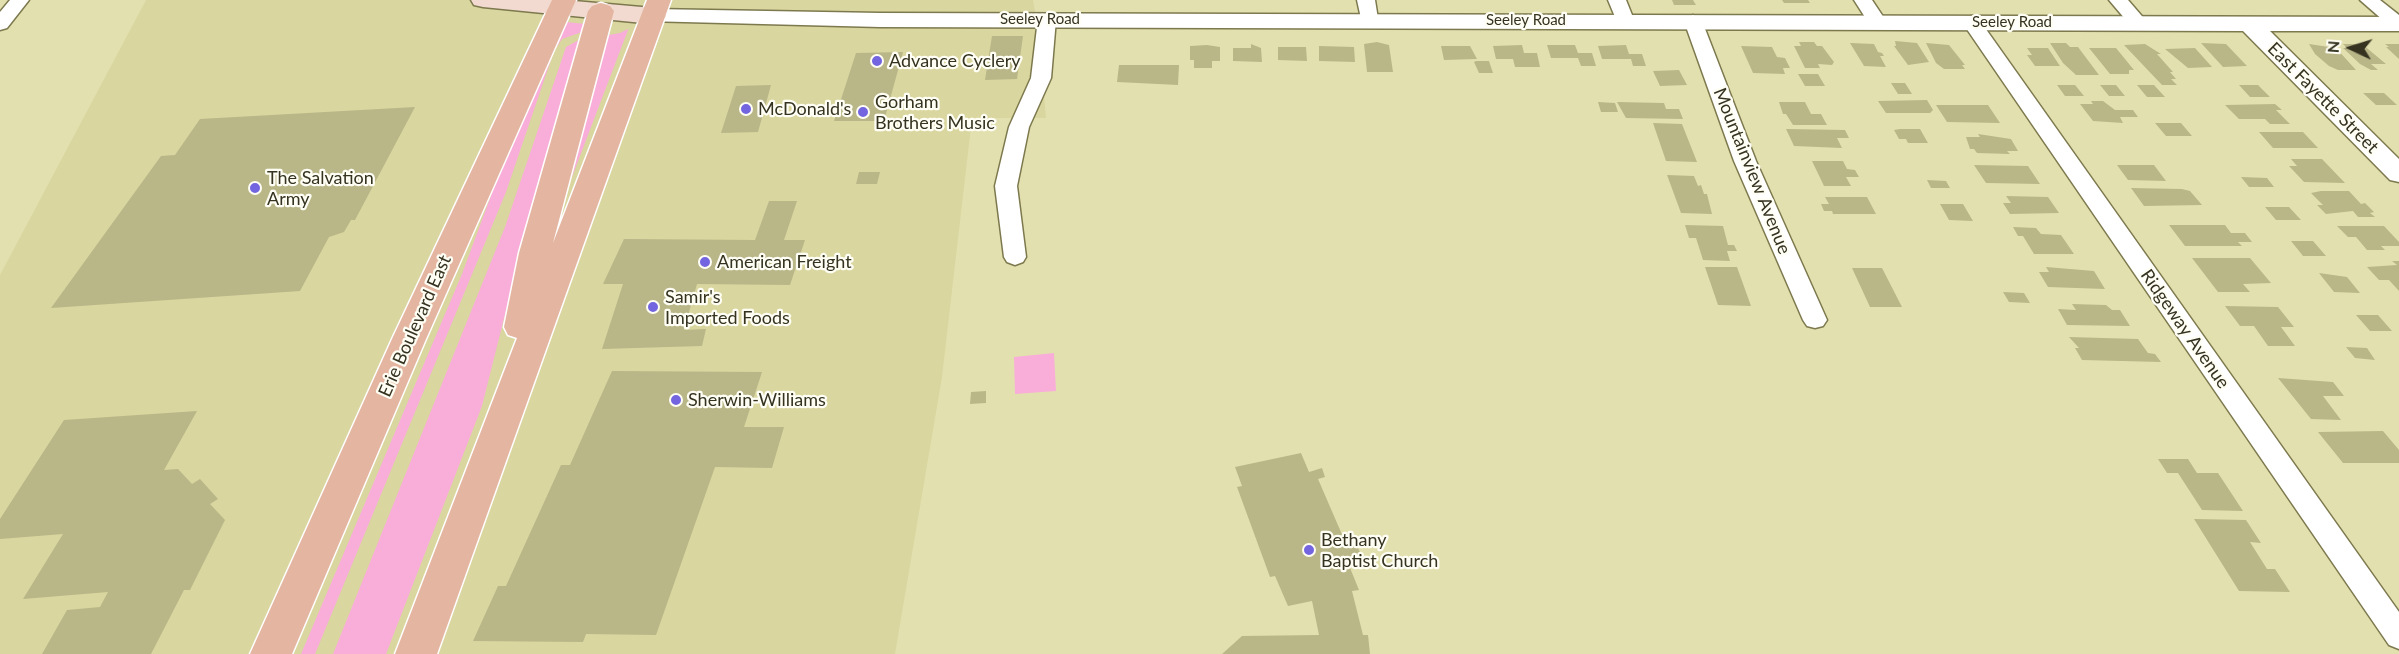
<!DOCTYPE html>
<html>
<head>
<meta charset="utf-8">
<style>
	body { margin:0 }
	#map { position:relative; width:2399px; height:654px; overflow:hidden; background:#e3e0b0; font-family:Lato,sans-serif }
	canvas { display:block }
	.north { position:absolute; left:2321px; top:18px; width:60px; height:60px; -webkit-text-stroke:4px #fffef5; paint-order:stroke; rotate:274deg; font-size:16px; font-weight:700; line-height:24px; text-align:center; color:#353320 }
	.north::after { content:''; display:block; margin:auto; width:21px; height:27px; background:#353320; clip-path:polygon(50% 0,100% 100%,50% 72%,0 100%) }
</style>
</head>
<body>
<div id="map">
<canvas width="2399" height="654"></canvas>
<div class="north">N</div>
</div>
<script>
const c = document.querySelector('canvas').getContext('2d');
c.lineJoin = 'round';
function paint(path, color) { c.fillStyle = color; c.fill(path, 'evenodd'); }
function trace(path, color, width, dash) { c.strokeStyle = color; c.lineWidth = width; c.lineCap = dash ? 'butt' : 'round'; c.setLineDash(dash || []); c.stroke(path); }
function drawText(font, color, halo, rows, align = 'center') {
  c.font = font + ' Lato,sans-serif'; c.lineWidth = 4.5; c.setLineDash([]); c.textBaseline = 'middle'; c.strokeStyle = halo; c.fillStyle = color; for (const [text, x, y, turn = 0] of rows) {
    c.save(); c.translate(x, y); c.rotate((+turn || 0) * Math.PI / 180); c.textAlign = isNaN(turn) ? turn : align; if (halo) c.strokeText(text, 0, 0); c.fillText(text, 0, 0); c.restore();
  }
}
paint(new Path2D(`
	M146 0H1033L1039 34 1046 118H972L942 377 895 654H0V275Z`), '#dad69f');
paint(new Path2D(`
	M566 22 586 24 588 30 562 39 554 51 506 192 315 654H301L462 274 499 174Z
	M628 29V30L559 211 603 36 620 33Z
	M584 37 525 235 482 406 386 654H333L505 227 566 47Z
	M1054 353 1056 391 1015 394 1014 357Z`), '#f9aed9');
paint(new Path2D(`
	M1672 0H1693L1696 5H1674Z
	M1782 0H1808L1810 3H1784Z
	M992 36H1023L1017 79 985 80Z
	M1895 41 1917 43 1929 62 1908 65 1894 46H1896Z
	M1377 42 1389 45 1393 72H1367L1364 44Z
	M1799 42H1814L1817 46H1822L1834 62 1832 65 1818 64 1820 68H1805L1794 46H1801Z
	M1850 43 1874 44 1878 52 1882 53 1884 56H1880L1886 67 1864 66Z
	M1926 43 1949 45 1965 65H1962L1965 69H1944L1936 63Z
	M2050 43H2066L2070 47H2078L2099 75H2076L2063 63Z
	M2201 43 2226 44 2247 66 2223 67Z
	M1251 44 1261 48 1262 62 1233 61V48H1251Z
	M2145 44 2161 54H2157L2173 72H2170L2176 79H2171L2177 85H2162L2124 45Z
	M2309 44 2336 48 2356 70H2338L2329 66 2315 54Z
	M2343 44H2362L2386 64H2371L2378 70H2371L2360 64 2343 48H2347Z
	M2385 44H2399V59L2386 47H2389Z
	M1207 45 1220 47V61H1212V68H1194V60H1190V46Z
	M1522 45 1524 53H1537L1540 67H1515L1513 59H1496L1493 46Z
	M1547 45H1575L1578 53H1592L1596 66H1581L1578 58H1551Z
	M1626 45 1629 54H1642L1646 66H1633L1631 59H1602L1598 46Z
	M1319 46 1354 47 1355 62 1319 61Z
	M1441 46H1470L1477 59 1444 60Z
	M1741 46 1772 47 1777 57 1785 58 1790 68H1783L1785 74 1753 73Z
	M1278 47H1306L1307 61 1278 60Z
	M2027 48H2048L2060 66H2035L2027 55H2032Z
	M2089 48H2116L2134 70H2129V74H2110Z
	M2195 48 2212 67 2188 68 2165 49Z
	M903 52 884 121H834L856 53Z
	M1476 61H1489L1493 73H1479L1474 62Z
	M1119 65H1179L1178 85 1117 82Z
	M1679 70 1687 85 1660 86 1653 71Z
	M1798 74H1818L1825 86H1805Z
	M1891 83H1905L1912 94H1898Z
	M771 85 758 132 721 133 736 86Z
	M2057 85H2075L2084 96H2065Z
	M2100 85H2116L2125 96H2109Z
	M2137 85H2154L2165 97H2147Z
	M2239 85H2258L2270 97H2250Z
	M2363 93H2384L2397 105H2376Z
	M1927 100 1933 110 1930 113H1886L1878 101Z
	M2091 101H2103L2115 110H2133L2138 117H2120L2123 123 2093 121 2080 104H2093Z
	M1598 102 1615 103 1618 112H1601Z
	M1617 102 1664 103 1666 109H1679L1683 119 1626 118Z
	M1779 102H1805L1811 114H1821L1827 125H1793L1786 114H1783Z
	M2275 104 2282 110H2276L2290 124H2270L2265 119H2239L2225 105Z
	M1936 105H1988L2000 123 1947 122Z
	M415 107 355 220H351L344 232 329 237 300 291 51 308 161 156 175 155 200 119Z
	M1653 123 1682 124 1697 162 1666 161Z
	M2155 123H2181L2192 136H2166Z
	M1786 129 1845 130 1849 138H1837L1842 148 1794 146Z
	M1900 129H1920L1928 143H1908L1906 139H1899L1894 130Z
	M2259 132H2303L2318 148H2273Z
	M1978 134 2011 139 2018 151H2007L2010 154 1977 153 1974 149H1970L1966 137H1980Z
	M2291 159H2322L2345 183 2304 182 2289 166H2297Z
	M1812 161H1843L1847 169 1855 170 1859 177H1846L1851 186H1824Z
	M1974 165 2028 166 2040 184 1986 183Z
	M2117 165H2154L2166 181 2128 180Z
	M859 172H880L877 184H856Z
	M1667 175 1694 176 1698 186 1701 185 1704 194H1707L1712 214 1681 213Z
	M2241 177 2267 178 2274 187H2249Z
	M1927 180 1946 181 1950 188H1931Z
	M2131 188 2182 189 2190 191 2202 205 2144 206Z
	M2321 191H2349L2361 204 2365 203 2374 212 2370 213 2375 217H2358L2353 211 2326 214 2317 205H2323L2311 193Z
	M2006 196 2048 197 2059 213 2010 214 2003 203H2011Z
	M1825 197H1867L1876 214H1833L1832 211H1824L1821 204H1829Z
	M769 201H797L784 240H805L790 285 697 284 684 330 706 329 702 346 602 349 623 284H603L624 239 755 240Z
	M1940 204H1963L1973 221 1949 220Z
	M2265 207H2289L2301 220H2276Z
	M1685 225 1723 226 1728 245H1734L1737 251H1727L1730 261 1703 260 1696 238H1689Z
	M2169 225H2225L2231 233H2245L2252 242H2238L2242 246H2185Z
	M2337 226H2384L2399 242V246H2381L2385 250H2367L2356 237H2348Z
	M2013 227 2036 228 2041 234 2061 235 2074 254H2034L2023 236H2018Z
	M2291 241H2313L2326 256H2303Z
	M2192 258H2250L2271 283 2243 284 2250 292H2218Z
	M2392 261H2399V291L2389 280H2379L2367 267 2397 265Z
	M1705 267H1737L1751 306 1718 305Z
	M2046 267 2094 271 2105 289 2048 287 2039 272H2049Z
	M1852 268H1882L1902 307H1870Z
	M2319 273 2347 277 2360 293 2334 292Z
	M2003 292 2024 293 2030 303 2009 302Z
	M2072 304 2106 305 2112 310H2120L2130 326 2067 325 2058 309 2076 310Z
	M2225 306 2278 307 2294 327H2281L2295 346H2268L2254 326H2240Z
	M2356 315H2378L2392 331H2370Z
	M2069 337 2138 339 2148 353 2155 354 2161 362 2082 360 2075 348H2079Z
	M2346 347 2367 348 2375 360 2355 358Z
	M612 371 762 372 744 427H784L772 468 715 467 656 635 586 634 583 642 473 641 498 586H506L561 465H570Z
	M2278 378 2333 382 2344 396H2323L2341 420 2311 419Z
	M986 391V403L970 404 971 392Z
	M197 411 164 470 178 469 192 484 200 479 218 499 210 504 225 520 190 590H184L151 654H42L67 610 100 607 108 592 23 599 63 534 0 539V519L64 420Z
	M2383 431 2399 450V463H2343L2318 432Z
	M1301 453 1309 472 1322 468 1325 477 1318 479 1347 546 1356 544 1361 554 1346 558 1359 590 1352 591 1363 635H1368L1370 654H1222L1242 636 1319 635 1312 601 1288 606 1275 576 1270 577 1237 487 1242 486 1235 467Z
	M2158 459H2188L2197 473H2218L2243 511 2202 510 2178 473H2167Z
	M2194 519 2246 520 2261 543 2250 542 2267 569H2275L2290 592 2239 591Z`), '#b9b688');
const minor = new Path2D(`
	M10 0H29L7 28 0 30V12Z
	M1357 0H1375L1378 19 1376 23H1362Z
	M1608 0H1626L1634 20 1632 24H1618Z
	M1854 0H1872L1886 21 1884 25H1870Z
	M2109 0H2128L2147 22 2145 26H2131Z
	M2360 0H2380L2399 15V30L2392 28Z
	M1047 13 1056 19 1051 78 1029 127 1017 186 1026 257 1023 262 1015 265 1007 262 1004 257 995 186 1009 127 1031 78 1038 19Z
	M1693 15 1702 21 1756 161 1827 320 1823 326 1815 328 1807 326 1803 320 1734 161 1684 21Z
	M1971 16 1978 18 2399 612V649L2389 645 1962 22Z`);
const tertiary = new Path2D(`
	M653 9 880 13 2399 17V31H2270L2399 159V182L2390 180 2243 31 880 27 645 21 641 16 645 11Z`);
const secondary = new Path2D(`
	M471 0H563L653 8 662 11 666 16 662 21 653 24 483 7 474 5Z`);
const primary = new Path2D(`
	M552 0H576L426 339 292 654H250L392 339Z
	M647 0H671L437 654H395L517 338 508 335 504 327 519 253 588 11 592 6 601 3 610 6 614 11 553 243Z`);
trace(minor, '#7d794e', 3);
trace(tertiary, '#7d794e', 3);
trace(secondary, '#7d794e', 3);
trace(primary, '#fff', 3);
paint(minor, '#fff');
paint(tertiary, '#fff');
paint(secondary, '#f2dad0');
paint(primary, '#e4b6a1');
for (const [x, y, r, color] of [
	[877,61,6,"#7265df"],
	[746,109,6,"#7265df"],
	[863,112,6,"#7265df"],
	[255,188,6,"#7265df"],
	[705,262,6,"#7265df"],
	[653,307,6,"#7265df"],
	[676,400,6,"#7265df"],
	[1309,550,6,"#7265df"]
]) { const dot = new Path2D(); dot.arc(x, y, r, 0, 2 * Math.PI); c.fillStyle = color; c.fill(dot); trace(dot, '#fffef5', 2); }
drawText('15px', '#353320', '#fffef5', [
	["Seeley Road",1040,19],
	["Seeley Road",1526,20],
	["Seeley Road",2012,22]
]);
drawText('18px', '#353320', '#fffef5', [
	["Advance Cyclery",889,61],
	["Gorham",875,102],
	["Brothers Music",875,123],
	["McDonald's",758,109],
	["The Salvation",267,178],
	["Army",267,199],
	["American Freight",717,262],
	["Samir's",665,297],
	["Imported Foods",665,318],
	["Sherwin-Williams",688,400],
	["Bethany",1321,540],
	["Baptist Church",1321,561]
], 'left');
drawText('18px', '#353320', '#fffef5', [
	["East Fayette Street",2323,98,45],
	["Mountainview Avenue",1752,171,68],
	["Erie Boulevard East",415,326,-66],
	["Ridgeway Avenue",2185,329,55]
]);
</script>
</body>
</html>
